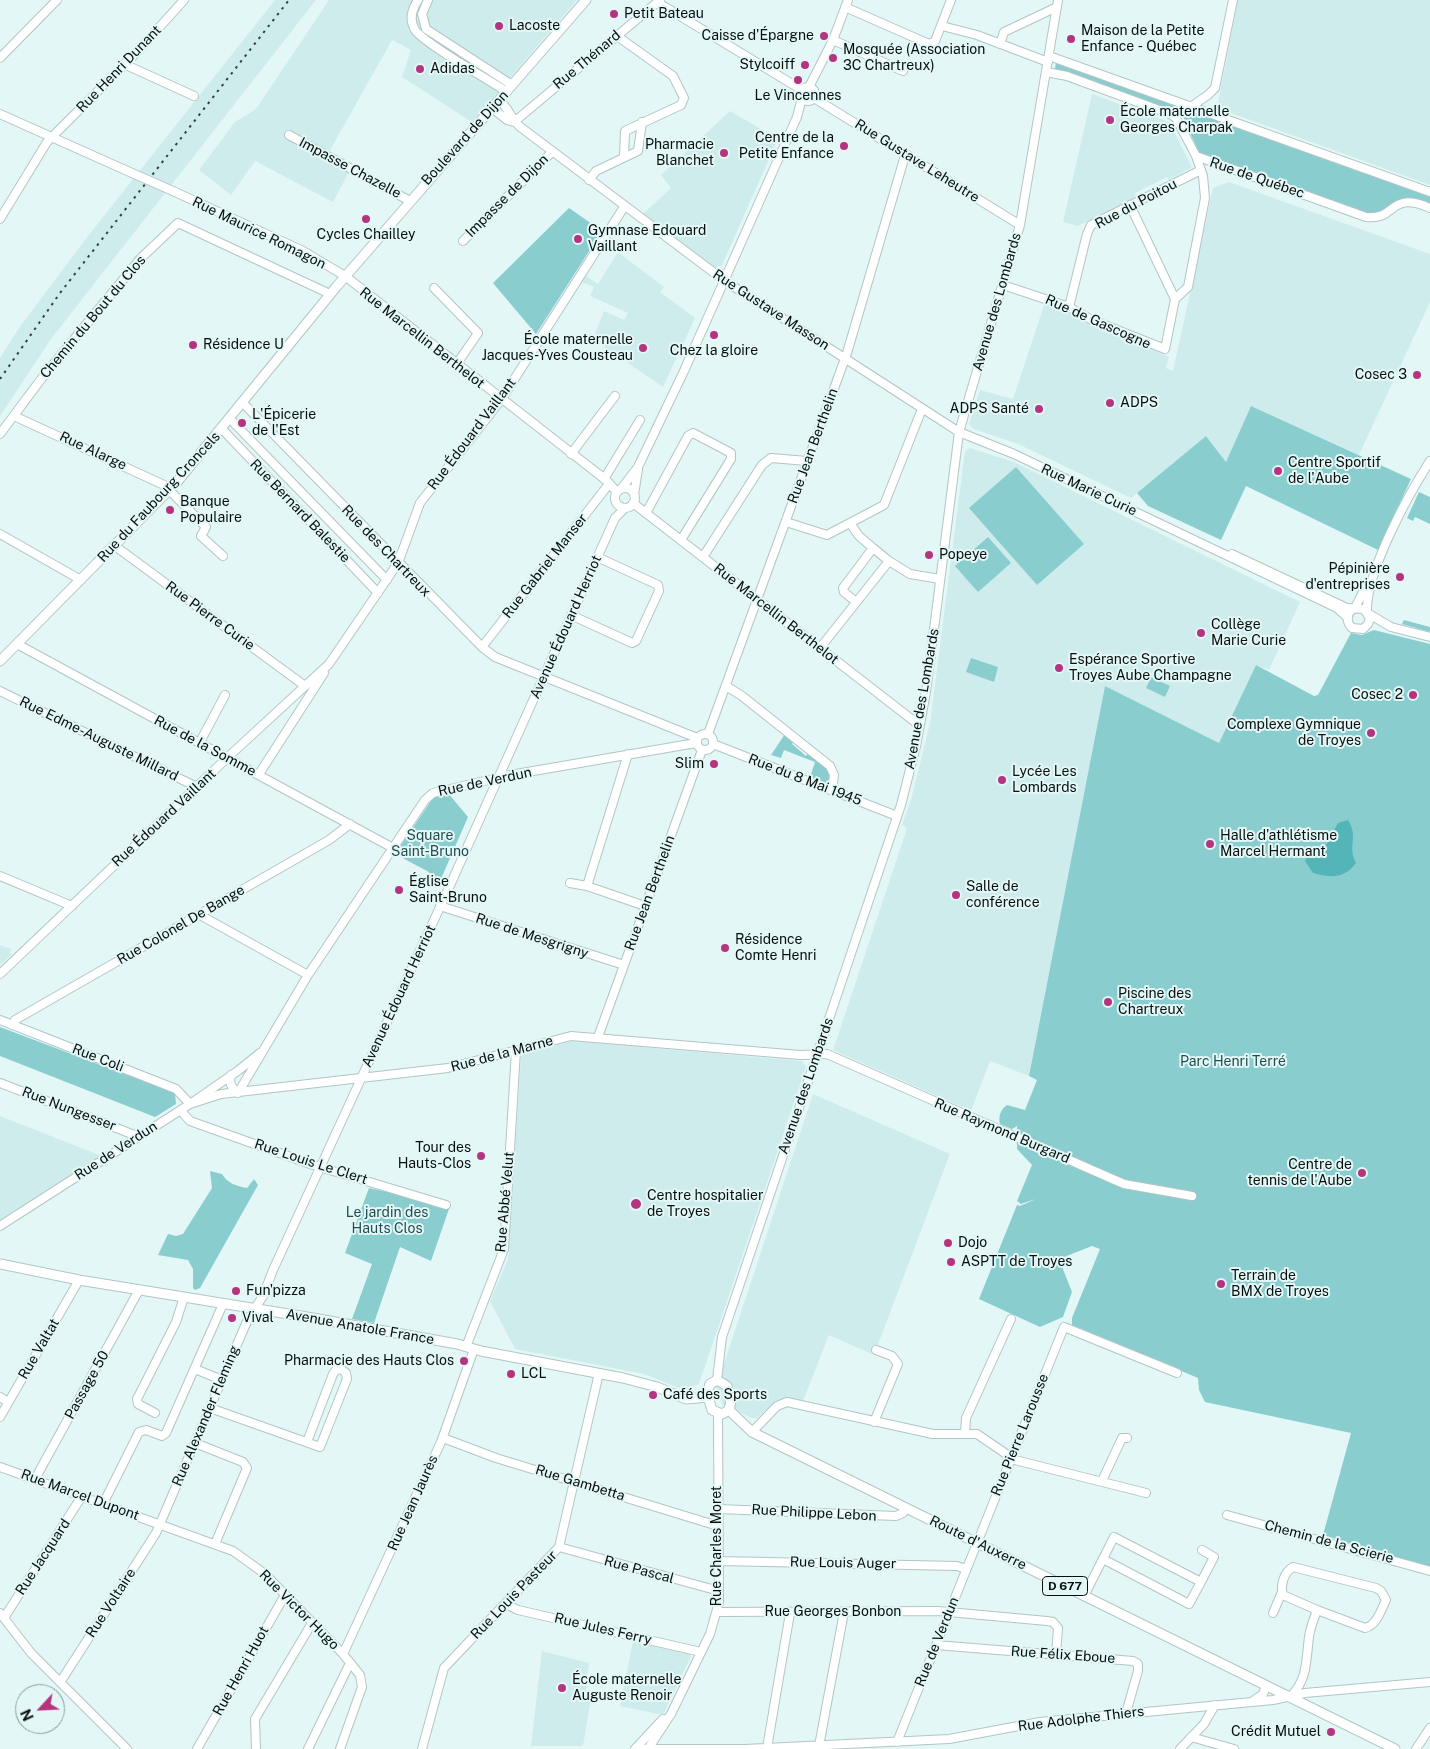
<!DOCTYPE html>
<html>
<head>
<meta charset="utf-8">
<style>
	body { margin:0 }
	#map { position:relative; width:1430px; height:1749px; overflow:hidden; background:#e3f7f7; font-family:"Public Sans",sans-serif }
	canvas { display:block }
	.north { position:absolute; left:15px; top:1684px; width:50px; height:50px; box-sizing:border-box; background:#e3f7f7; border:1px solid #8b9a9a; border-radius:50%; rotate:245deg; font-size:14px; font-weight:700; line-height:20px; text-align:center; color:#070e0e }
	.north::after { content:''; display:block; margin:auto; width:18px; height:22px; background:#b43480; clip-path:polygon(50% 0,100% 100%,50% 72%,0 100%) }
</style>
</head>
<body>
<div id="map">
<canvas width="1430" height="1749"></canvas>
<div class="north">N</div>
</div>
<script>
const c = document.querySelector('canvas').getContext('2d');
c.lineJoin = 'round';
function paint(path, color) { c.fillStyle = color; c.fill(path, 'evenodd'); }
function trace(path, color, width, dash) { c.strokeStyle = color; c.lineWidth = width; c.lineCap = dash ? 'butt' : 'round'; c.setLineDash(dash || []); c.stroke(path); }
function drawText(font, color, halo, rows, align = 'center') {
  c.font = font + ' "Public Sans",sans-serif'; c.lineWidth = 4; c.setLineDash([]); c.textBaseline = 'middle'; c.strokeStyle = halo; c.fillStyle = color; for (const [text, x, y, turn = 0] of rows) {
    c.save(); c.translate(x, y); c.rotate((+turn || 0) * Math.PI / 180); c.textAlign = isNaN(turn) ? turn : align; if (halo) c.strokeText(text, 0, 0); c.fillText(text, 0, 0); c.restore();
  }
}
paint(new Path2D(`
	M275 0H316L51 339 0 416V358L19 328 88 236Z
	M329 0H577L472 122 402 77 411 50 392 40 329 152 352 166 333 202 255 161 231 195 199 170 235 122 256 109Z
	M1238 0H1430V185L1217 108Z
	M1092 94 1169 122 1192 167 1169 180 1167 177 1135 193 1136 197 1078 226 1063 222Z
	M730 111 778 139 722 265 715 268 643 214 671 188 661 175Z
	M1229 182 1430 254V302L1359 455 1251 406 1226 462 1206 436 1131 498 1018 444 974 429 969 424 980 390 1013 399 1045 302 1169 357 1166 368 1173 371 1213 188Z
	M618 252 664 287 660 292 695 318 663 387 593 339 604 311 624 320 628 313 590 296 594 287 582 282 586 276 598 284Z
	M970 448 1014 462 1300 602 1269 670 1256 665 1219 743 1105 686 1029 1076 990 1061 971 1111 833 1050 907 828 902 825 911 800 930 723 965 451Z
	M0 945 11 949 10 953 12 954 0 965Z
	M572 1041 802 1061 806 1067 699 1384 684 1390 644 1374 515 1349 490 1301 508 1259 521 1057 524 1054Z
	M813 1094 950 1154 874 1355 829 1335 803 1401 783 1399 776 1401 757 1418H752L723 1405 716 1388Z
	M0 1116 104 1157 0 1228Z
	M633 1641 690 1653 691 1656 663 1715 620 1706Z
	M542 1651 589 1663 585 1700H590V1704L583 1746H531Z`), '#cfecec');
paint(new Path2D(`
	M1056 62 1176 104 1179 108 1174 113 1064 73 1055 69Z
	M1189 110 1430 194V205C1394 191 1401 208 1372 216L1200 154 1184 120V115Z
	M569 208 602 231 536 334 493 283Z
	M1251 406 1411 479 1378 550 1246 486 1221 540 1148 506 1137 493 1206 436 1226 462Z
	M1016 467 1084 544 1037 585 969 508Z
	M1419 492 1430 497V524L1415 517 1413 521 1407 518Z
	M988 537 1011 563 978 592 955 566Z
	M1404 620 1430 627V632L1402 624Z
	M1374 630 1430 644V1568L1323 1535 1351 1433 1205 1402 1199 1390 1198 1378 1072 1325V1318L1100 1249 1092 1246 1059 1259 1072 1292 1063 1317 1040 1327 979 1299 1017 1205 1020 1206 1036 1199 1021 1204 1017 1201 1032 1165 1017 1149V1126L1012 1129 1000 1124C998 1116 1001 1109 1007 1105L1025 1110 1037 1080 1029 1076 1105 686 1219 743 1256 665 1314 696 1318 695 1351 633 1362 635Z
	M971 658 998 667 994 682 966 672Z
	M1151 677 1170 686 1165 697 1146 688Z
	M785 734 794 740 792 744 806 756 809 752 821 762 832 775 829 784 810 777 815 762 784 750 781 758 771 755Z
	M448 793 468 817 440 881 427 871 395 854 433 798Z
	M0 1027 175 1093 176 1104 155 1117 0 1056Z
	M210 1171 222 1174C227 1183 236 1186 247 1188L254 1179 258 1185 200 1288 195 1290 193 1288V1269L188 1260 158 1255 168 1234 176 1236 183 1234 212 1188Z
	M369 1188 450 1206 431 1261 400 1247 374 1323 352 1319 372 1264 345 1253Z`), '#8acdcf');
paint(new Path2D(`
	M1348 820C1359 837 1347 846 1356 863 1344 879 1331 878 1313 873L1305 861 1311 851 1324 849 1338 823Z`), '#53b5b8');
const minor = new Path2D(`
	M418 0C412 9 409 20 415 30 425 44 488 79 507 92
	M428 0 422 14 426 29 512 85
	M657 2 802 90
	M845 7 929 44 935 41 951 0
	M942 26 977 35 1048 62
	M617 36 673 76 684 98 681 105 625 131 624 157
	M833 40 903 71
	M1000 44 1004 32 1057 7
	M1049 56 1430 192
	M0 58 57 0
	M124 64 194 96
	M1046 72 1067 76 1170 114 1176 118 1196 156 1366 217C1397 221 1388 190 1430 208
	M801 94a7 7 0 1 1 14 0a7 7 0 1 1-14 0Z
	M809 87 833 40 848 0
	M814 98 1020 225
	M499 100C509 109 511 118 519 126L725 281 959 432 1014 454 1337 608 1348 618
	M1192 106 1208 95 1215 88 1233 0
	M492 108 507 120 514 122
	M0 114 132 173
	M514 122 660 0
	M289 135 410 201
	M589 180 596 171 638 151 642 122
	M173 191 303 251 345 276 606 480 617 492
	M1130 205 1175 299
	M0 219 47 142 138 51 184 0
	M463 241 552 152
	M1003 285 1069 307 1092 320 1165 349 1175 299 1188 287 1205 198 1203 176 1196 156
	M434 288 478 333 456 365
	M1069 307 1087 234 1091 225 1201 170
	M243 403 482 647 495 657 697 738
	M14 416 164 485 206 527 201 536 223 556
	M230 419 387 580
	M222 429 378 593
	M0 434 42 378 140 259 178 223 330 294
	M571 454 615 396
	M604 479 640 420
	M615 498a10 10 0 1 1 20 0a10 10 0 1 1-20 0Z
	M621 489 638 467 684 371 797 117 802 98
	M634 495 638 469
	M633 503 919 725
	M646 513 688 436 693 433 731 453V459L681 540
	M786 522 827 535 884 505 922 409
	M850 523 859 536 873 548
	M0 534 81 580
	M115 546 305 686
	M1232 554 1347 608 1364 609 1370 618 1368 624 1363 629 1352 628C1346 622 1346 614 1353 609
	M703 557 762 465 771 458 807 461
	M889 561 910 574 940 579
	M1355 608 1365 588
	M1367 611C1366 572 1408 495 1430 461
	M1369 614 1391 627 1430 637
	M571 615 632 643 636 641 659 591 658 585 597 557
	M17 644 393 848
	M482 647 609 484
	M820 648 889 561 873 548 843 588 844 592 856 602
	M726 686 742 696 830 766 834 775 832 791
	M0 691 197 787
	M697 742a8 8 0 1 1 16 0a8 8 0 1 1-16 0Z
	M708 734 847 353 904 159 908 155
	M200 742 225 695
	M713 744 897 816
	M259 774 324 673
	M0 876 72 906
	M570 883 587 886 645 906
	M587 886 628 754
	M440 906 624 965
	M200 915 308 975
	M0 974 228 757 329 664 398 563 420 503 501 400 624 207
	M0 1020 176 1089 190 1104
	M12 1025 15 1020 329 840 350 824
	M598 1037 702 750
	M231 1075C229 1084 231 1087 238 1093L308 975 425 800 433 793 510 775 696 743
	M0 1083 137 1136
	M190 1104 221 1094 448 1068 571 1036 800 1055 827 1054 1124 1184 1192 1196
	M181 1111 190 1121 313 1165 446 1205
	M0 1226 190 1104 239 1070 260 1053
	M1011 1319 966 1418 965 1434H977L1015 1460 1146 1493
	M466 1347 504 1249 516 1050
	M195 1369 222 1380
	M717 1380 722 1337 901 805 916 746 926 692 959 432 1020 225 1058 0
	M0 1397 8 1402
	M210 1408 320 1447 347 1379 346 1373 341 1369 336 1370 333 1374 307 1442
	M155 1413 138 1404 137 1399 176 1322 184 1297
	M0 1417 79 1280
	M874 1422 898 1364 892 1356 876 1350
	M752 1432 777 1406 787 1402 933 1434H965
	M443 1438 496 1458 718 1526
	M195 1443 243 1462 247 1468 215 1544
	M0 1467 233 1551 265 1574 343 1654 360 1675 362 1687 340 1749
	M35 1479 139 1290
	M1102 1481 1122 1438H1127
	M103 1504 139 1432 146 1430 162 1436 166 1433 223 1304
	M718 1509 896 1516 903 1513 906 1508
	M1227 1515 1430 1571
	M559 1547 719 1591
	M1103 1559 1189 1604 1201 1582
	M719 1561 957 1566 966 1569
	M1084 1596 1114 1537 1201 1582 1214 1557 1202 1550
	M506 1604 518 1610 701 1652
	M717 1612 938 1611 1047 1621 1053 1622 1058 1628 1056 1655
	M0 1613 31 1653 127 1749
	M1273 1613 1282 1592
	M4 1618 82 1496
	M936 1645 1133 1661 1138 1664V1671L1126 1713
	M343 1654 441 1442 474 1349
	M61 1681 156 1533 248 1319 263 1296 273 1270 452 881 615 518 625 508
	M1291 1696C1308 1679 1306 1659 1309 1637 1310 1628 1314 1619 1317 1610L1365 1628C1377 1625 1381 1610 1386 1600L1381 1591 1376 1588 1293 1567C1284 1572 1280 1585 1283 1595L1317 1610
	M1253 1701 1263 1694 1266 1686
	M1191 1737 1234 1749
	M897 1742 1064 1327 1177 1373
	M819 1746 844 1612
	M767 1748 790 1613
	M197 1749 285 1595
	M256 1749 255 1719 312 1623
	M308 1749 350 1663
	M422 1749 444 1668 559 1547 599 1373
	M635 1749 663 1719
	M643 1749H745L949 1739 1040 1722 1273 1700 1305 1693 1430 1682
	M648 1749 671 1714 710 1634 719 1602 718 1414
	M1180 1749 1204 1724 1215 1705
	M1416 1749 1430 1728`);
const major = new Path2D(`
	M0 661 177 482 337 286 586 0
	M0 1264 79 1280 313 1318 457 1344 481 1351 623 1378 657 1387 686 1399 708 1397
	M717 1380 727 1386C730 1397 735 1409 722 1414L712 1410 707 1393 710 1384Z
	M729 1410 752 1432 1395 1749`);
trace(minor, '#b2c5c5', 10);
trace(major, '#b2c5c5', 11);
trace(minor, '#fff', 8);
trace(major, '#fff', 9);
trace(new Path2D(`
	M0 379 60 293 289 0`), '#364040', 2, [2.5, 5]);
const minorBridge = new Path2D(`
	M132 173 173 191`);
trace(minorBridge, '#b2c5c5', 10, []);
trace(minorBridge, '#fff', 8);
for (const [x, y, r, color] of [
	[614,14,5,"#b43480"],
	[499,26,5,"#b43480"],
	[824,36,5,"#b43480"],
	[1071,39,5,"#b43480"],
	[833,58,5,"#b43480"],
	[805,65,5,"#b43480"],
	[420,69,5,"#b43480"],
	[798,80,5,"#b43480"],
	[1110,120,5,"#b43480"],
	[844,146,5,"#b43480"],
	[724,153,5,"#b43480"],
	[366,219,5,"#b43480"],
	[578,239,5,"#b43480"],
	[714,335,5,"#b43480"],
	[193,345,5,"#b43480"],
	[643,348,5,"#b43480"],
	[1417,375,5,"#b43480"],
	[1110,403,5,"#b43480"],
	[1039,409,5,"#b43480"],
	[242,423,5,"#b43480"],
	[1278,471,5,"#b43480"],
	[170,510,5,"#b43480"],
	[929,555,5,"#b43480"],
	[1400,577,5,"#b43480"],
	[1201,633,5,"#b43480"],
	[1059,668,5,"#b43480"],
	[1413,695,5,"#b43480"],
	[1371,733,5,"#b43480"],
	[714,764,5,"#b43480"],
	[1002,780,5,"#b43480"],
	[1210,844,5,"#b43480"],
	[399,890,5,"#b43480"],
	[956,895,5,"#b43480"],
	[725,948,5,"#b43480"],
	[1108,1002,5,"#b43480"],
	[481,1156,5,"#b43480"],
	[1362,1173,5,"#b43480"],
	[636,1204,6,"#b43480"],
	[948,1243,5,"#b43480"],
	[951,1262,5,"#b43480"],
	[1221,1284,5,"#b43480"],
	[236,1291,5,"#b43480"],
	[232,1318,5,"#b43480"],
	[464,1361,5,"#b43480"],
	[511,1374,5,"#b43480"],
	[653,1395,5,"#b43480"],
	[562,1688,5,"#b43480"],
	[1331,1732,5,"#b43480"]
]) { const dot = new Path2D(); dot.arc(x, y, r, 0, 2 * Math.PI); c.fillStyle = color; c.fill(dot); trace(dot, '#e3f7f7', 2); }
for (const [x, y, w] of [
	[1065,1586,45]
]) { const box = new Path2D(); box.roundRect(x - w / 2, y - 9.5, w, 19, 4); c.fillStyle = '#e3f7f7'; c.fill(box); trace(box, '#070e0e', 1); }
drawText('bold 12px', '#070e0e', null, [
	["D 677",1065,1586]
]);
drawText('14px', '#070e0e', '#e3f7f7', [
	["Petit Bateau",624,14],
	["Lacoste",509,26],
	["Maison de la Petite",1081,31],
	["Enfance - Québec",1081,47],
	["Caisse d'Épargne",814,36,"right"],
	["Mosquée (Association",843,50],
	["3C Chartreux)",843,66],
	["Stylcoiff",795,65,"right"],
	["Adidas",430,69],
	["Le Vincennes",798,96,"center"],
	["École maternelle",1120,112],
	["Georges Charpak",1120,128],
	["Centre de la",834,138,"right"],
	["Petite Enfance",834,154,"right"],
	["Pharmacie",714,145,"right"],
	["Blanchet",714,161,"right"],
	["Gymnase Edouard",588,231],
	["Vaillant",588,247],
	["Cycles Chailley",366,235,"center"],
	["École maternelle",633,340,"right"],
	["Jacques-Yves Cousteau",633,356,"right"],
	["Résidence U",203,345],
	["Chez la gloire",714,351,"center"],
	["Cosec 3",1407,375,"right"],
	["ADPS",1120,403],
	["ADPS Santé",1029,409,"right"],
	["L'Épicerie",252,415],
	["de l'Est",252,431],
	["Centre Sportif",1288,463],
	["de l'Aube",1288,479],
	["Banque",180,502],
	["Populaire",180,518],
	["Popeye",939,555],
	["Pépinière",1390,569,"right"],
	["d'entreprises",1390,585,"right"],
	["Collège",1211,625],
	["Marie Curie",1211,641],
	["Espérance Sportive",1069,660],
	["Troyes Aube Champagne",1069,676],
	["Cosec 2",1403,695,"right"],
	["Complexe Gymnique",1361,725,"right"],
	["de Troyes",1361,741,"right"],
	["Slim",704,764,"right"],
	["Lycée Les",1012,772],
	["Lombards",1012,788],
	["Halle d'athlétisme",1220,836],
	["Marcel Hermant",1220,852],
	["Église",409,882],
	["Saint-Bruno",409,898],
	["Salle de",966,887],
	["conférence",966,903],
	["Résidence",735,940],
	["Comte Henri",735,956],
	["Piscine des",1118,994],
	["Chartreux",1118,1010],
	["Tour des",471,1148,"right"],
	["Hauts-Clos",471,1164,"right"],
	["Centre de",1352,1165,"right"],
	["tennis de l'Aube",1352,1181,"right"],
	["Centre hospitalier",647,1196],
	["de Troyes",647,1212],
	["Dojo",958,1243],
	["ASPTT de Troyes",961,1262],
	["Terrain de",1231,1276],
	["BMX de Troyes",1231,1292],
	["Fun'pizza",246,1291],
	["Vival",242,1318],
	["Pharmacie des Hauts Clos",454,1361,"right"],
	["LCL",521,1374],
	["Café des Sports",663,1395],
	["École maternelle",572,1680],
	["Auguste Renoir",572,1696],
	["Crédit Mutuel",1321,1732,"right"]
], 'left');
drawText('14px', '#070e0e', '#e3f7f7', [
	["Rue Thénard",587,60,-40],
	["Rue Henri Dunant",119,69,-46],
	["Boulevard de Dijon",465,138,-48],
	["Rue Gustave Leheutre",917,161,32],
	["Impasse Chazelle",350,168,28],
	["Rue de Québec",1257,178,19],
	["Impasse de Dijon",507,196,-45],
	["Rue du Poitou",1136,204,-28],
	["Rue Maurice Romagon",259,233,26],
	["Avenue des Lombards",997,302,-74],
	["Rue Gustave Masson",771,310,33],
	["Chemin du Bout du Clos",93,317,-50],
	["Rue de Gascogne",1098,322,24],
	["Rue Marcellin Berthelot",422,338,38],
	["Rue Édouard Vaillant",472,434,-53],
	["Rue Jean Berthelin",813,446,-70],
	["Rue Alarge",93,451,25],
	["Rue Marie Curie",1089,490,25],
	["Rue du Faubourg Croncels",159,497,-47],
	["Rue Bernard Balestie",300,511,46],
	["Rue des Chartreux",386,551,46],
	["Rue Gabriel Manser",545,566,-52],
	["Rue Marcellin Berthelot",776,614,38],
	["Rue Pierre Curie",210,616,36],
	["Avenue Édouard Herriot",566,627,-66],
	["Avenue des Lombards",922,699,-80],
	["Rue Edme-Auguste Millard",99,739,26],
	["Rue de la Somme",205,746,28],
	["Rue du 8 Mai 1945",805,780,21],
	["Rue de Verdun",485,782,-12],
	["Rue Édouard Vaillant",164,818,-43],
	["Rue Jean Berthelin",650,893,-70],
	["Rue Colonel De Bange",181,925,-30],
	["Rue de Mesgrigny",532,936,18],
	["Avenue Édouard Herriot",399,996,-65],
	["Rue de la Marne",502,1054,-15],
	["Rue Coli",98,1058,21],
	["Avenue des Lombards",806,1086,-71],
	["Rue Nungesser",69,1109,21],
	["Rue Raymond Burgard",1002,1131,23],
	["Rue de Verdun",116,1151,-33],
	["Rue Louis Le Clert",311,1162,18],
	["Rue Abbé Velut",505,1202,-85],
	["Avenue Anatole France",360,1327,10],
	["Rue Valtat",39,1349,-60],
	["Passage 50",87,1385,-61],
	["Rue Alexander Fleming",206,1416,-67],
	["Rue Pierre Larousse",1020,1435,-68],
	["Rue Gambetta",580,1483,17],
	["Rue Marcel Dupont",80,1495,20],
	["Rue Jean Jaurès",413,1503,-66],
	["Rue Philippe Lebon",814,1513,3],
	["Chemin de la Scierie",1329,1542,15],
	["Route d'Auxerre",978,1543,26],
	["Rue Charles Moret",717,1546,-90],
	["Rue Jacquard",43,1557,-57],
	["Rue Louis Auger",843,1563,1],
	["Rue Pascal",639,1570,15],
	["Rue Louis Pasteur",514,1595,-46],
	["Rue Voltaire",111,1603,-57],
	["Rue Victor Hugo",299,1610,45],
	["Rue Georges Bonbon",833,1612],
	["Rue Jules Ferry",603,1629,13],
	["Rue de Verdun",937,1642,-68],
	["Rue Félix Eboue",1063,1655,4],
	["Rue Henri Huot",241,1671,-61],
	["Rue Adolphe Thiers",1081,1719,-7]
]);
drawText('14px', '#1f4c4d', '#e3f7f7', [
	["Square",430,836],
	["Saint-Bruno",430,852],
	["Parc Henri Terré",1233,1062],
	["Le jardin des",387,1213],
	["Hauts Clos",387,1229]
]);
</script>
</body>
</html>
